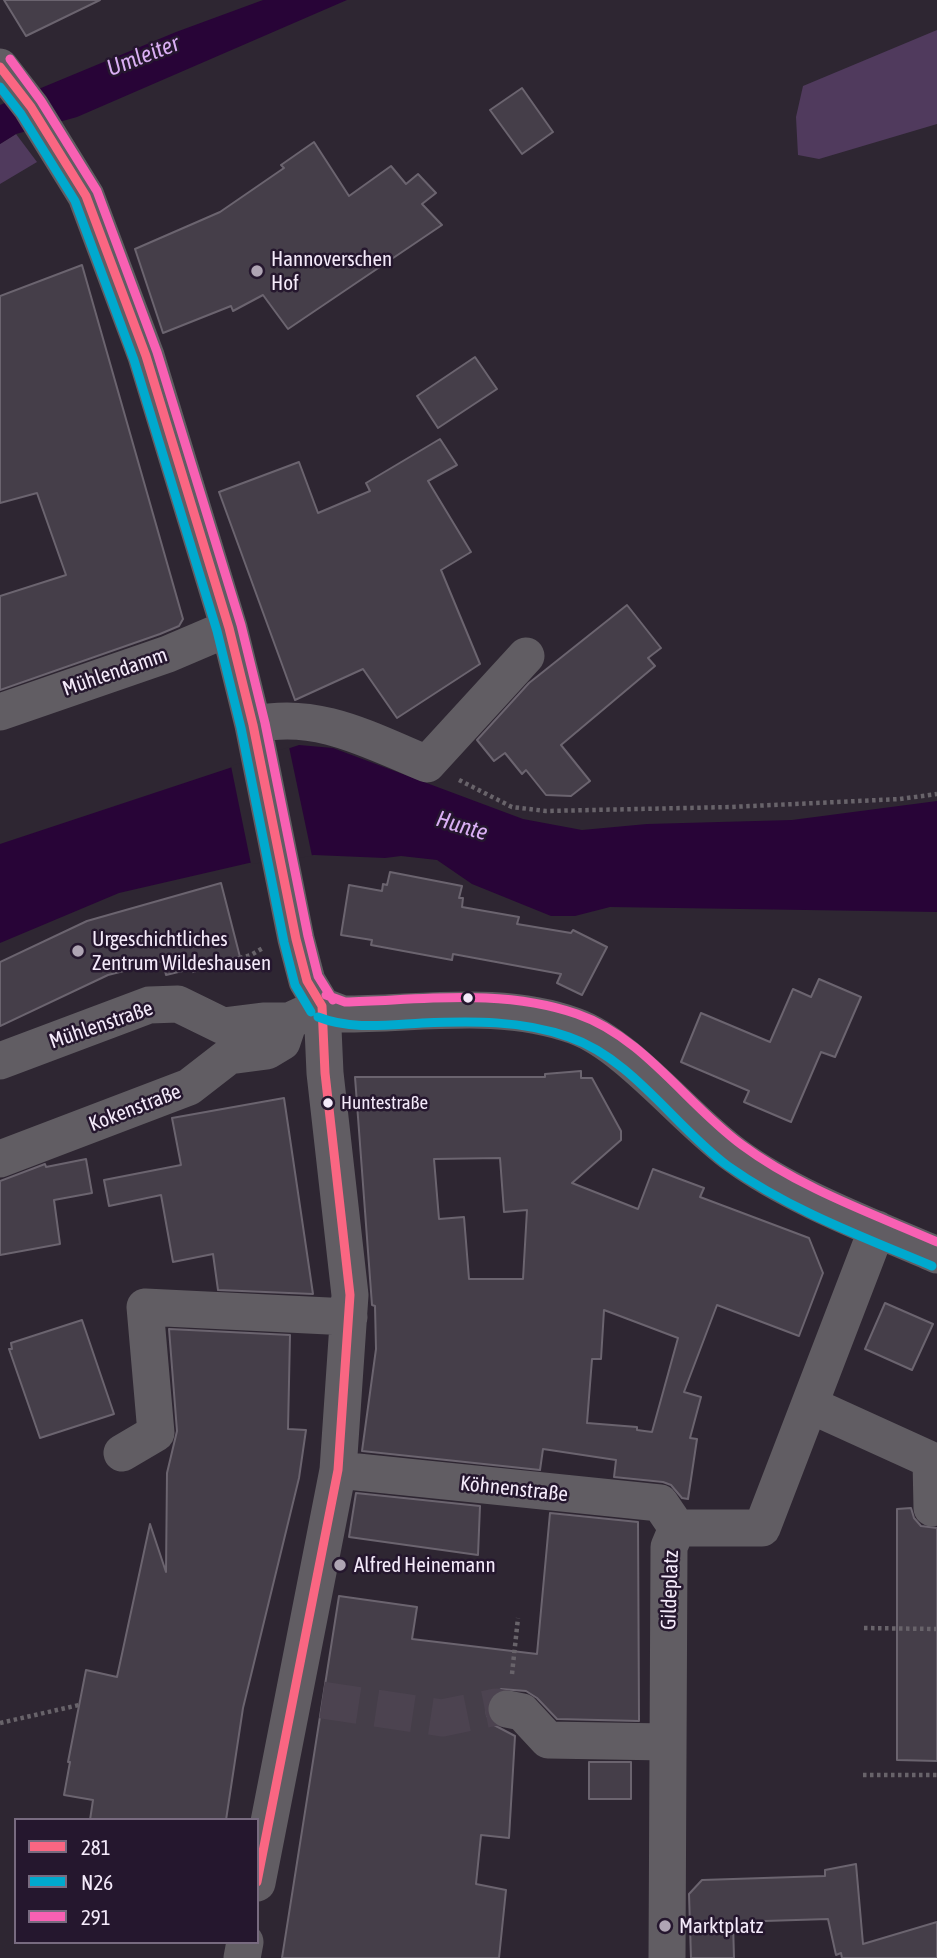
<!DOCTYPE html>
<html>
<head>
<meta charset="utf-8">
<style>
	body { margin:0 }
	#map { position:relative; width:937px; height:1958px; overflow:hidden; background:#2e2632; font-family:"Asap Condensed",sans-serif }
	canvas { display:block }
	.legend { position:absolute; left:14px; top:1818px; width:245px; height:126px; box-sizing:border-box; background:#25172e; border:2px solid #786b80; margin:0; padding:9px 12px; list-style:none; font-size:21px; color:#f4eafa }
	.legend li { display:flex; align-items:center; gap:14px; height:35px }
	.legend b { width:35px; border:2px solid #786b80 }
</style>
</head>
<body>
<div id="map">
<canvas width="937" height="1958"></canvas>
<ul class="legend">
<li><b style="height:9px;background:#fa6682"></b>281</li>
<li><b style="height:9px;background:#00a9ce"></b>N26</li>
<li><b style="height:9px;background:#f860b3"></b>291</li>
</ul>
</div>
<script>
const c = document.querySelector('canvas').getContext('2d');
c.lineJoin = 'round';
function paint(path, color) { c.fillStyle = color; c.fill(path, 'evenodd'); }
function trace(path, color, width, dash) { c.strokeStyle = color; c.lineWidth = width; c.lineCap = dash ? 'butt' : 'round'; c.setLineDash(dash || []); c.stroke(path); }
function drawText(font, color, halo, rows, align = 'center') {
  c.font = font + ' "Asap Condensed",sans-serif'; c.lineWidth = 5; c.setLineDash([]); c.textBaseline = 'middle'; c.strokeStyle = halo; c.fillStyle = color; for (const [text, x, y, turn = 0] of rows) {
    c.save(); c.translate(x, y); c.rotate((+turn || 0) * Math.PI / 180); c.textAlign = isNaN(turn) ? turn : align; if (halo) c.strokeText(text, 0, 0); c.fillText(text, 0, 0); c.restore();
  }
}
paint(new Path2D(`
	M937 30V124L819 159 798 155 796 117 803 86Z
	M16 134 37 162 0 184V144Z`), '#503a5d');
paint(new Path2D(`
	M263 0H347L77 117 16 134 0 144V105L176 32Z
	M299 745 333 748 523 819 582 830 647 824 792 820 937 801V912L610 907 575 916H551L472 884 437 860 401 856 385 858 314 855 249 863 119 893 0 943V844Z`), '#280437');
paint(new Path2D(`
	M289 747 312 856 251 864 231 766Z`), '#2e2632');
const building = new Path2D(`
	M4 0H100L26 36Z
	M522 88 553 132 522 154 490 110Z
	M314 142 349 196 391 166 406 184 418 174 436 193 422 204 442 225 288 329 263 295 233 311 231 306 163 333 135 249 220 212 284 168 281 165Z
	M82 265 183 619 179 626 160 634 0 690V596L66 575 37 493 0 503V296Z
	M475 357 497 389 438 428 417 396Z
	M440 439 457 465 428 481 471 552 441 570 480 664 397 718 363 669 295 700 219 492 299 462 318 513 370 491 366 483Z
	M627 605 661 648 648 658 655 666 561 745 590 781 571 796 546 795 526 770 522 774 505 753 494 761 477 740 529 683Z
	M390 872 462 886 459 898H463L462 907 519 917 517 924 571 933 573 930 607 947 582 995 557 983 561 974 453 954 452 960 371 945 372 940 341 935 349 885 382 891 383 884 387 885Z
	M221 883 240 957 166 975 163 961 108 975 0 1026V962L87 921Z
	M819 979 861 997 835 1057 821 1052 791 1122 744 1102 749 1091 681 1062 701 1013 770 1042 793 989 811 997Z
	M581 1071V1078H592L621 1131V1140L572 1183 638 1209 653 1169 704 1188 700 1197 809 1238 823 1273 799 1336 717 1305 684 1392 701 1397 690 1438 697 1439 688 1499 682 1498 671 1485 663 1482 614 1477 616 1460 543 1449 540 1470 362 1451 376 1349 375 1306 372 1305 355 1077H545V1074ZM500 1158 504 1212 527 1210 523 1279H469L464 1217 439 1219 434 1159ZM604 1310 678 1338 652 1432 637 1430V1427L587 1423 592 1359H601Z
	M284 1098 313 1294 218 1290 213 1254 173 1262 161 1195 109 1206 104 1180 181 1165 172 1118Z
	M86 1159 92 1193 54 1200 60 1244 0 1255V1181L45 1164 46 1167Z
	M885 1303 933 1324 912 1370 865 1349Z
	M82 1320 114 1414 40 1438 9 1349H12L11 1343Z
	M169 1329 290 1335 288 1429 306 1430 299 1478 243 1708 226 1820H90L93 1800 64 1795 70 1762H68L86 1670 117 1677 150 1524 166 1572 167 1473 177 1431Z
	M356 1493 480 1506 478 1555 349 1537Z
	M911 1508 914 1518 921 1526 937 1528V1761L897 1760V1509Z
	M550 1513 638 1522 639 1721 557 1719 537 1698 526 1691 501 1689 491 1696 486 1706 487 1716 494 1725 515 1736 509 1838 481 1835 476 1884 506 1890 499 1958H282L339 1596 417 1607 412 1639 537 1654Z
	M589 1762H631V1799H589Z
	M856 1864 863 1944 937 1922V1958H842L841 1953 836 1955 828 1919 733 1922 734 1958H691L689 1894 702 1880 825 1876V1870Z`);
paint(building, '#453e49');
trace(building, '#6b646f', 2);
trace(new Path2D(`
	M322 1700 442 1718 496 1707 507 1709`), '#4c4350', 37, [37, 18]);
trace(new Path2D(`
	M459 780 512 807 546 811 731 807 900 799 937 794
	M192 971 251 955 263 948
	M864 1628 936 1629
	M512 1674 518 1618
	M0 1723 79 1705
	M863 1775H937`), '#68636a', 4.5, [3.5, 3.5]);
trace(new Path2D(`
	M0 67 31 107 86 196 146 356 229 628 253 725 296 939 307 981 322 1006 325 1073 350 1295 338 1470 257 1883
	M0 712 168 654 229 628
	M253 725C316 710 369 740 427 764L526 656
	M322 1006 343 1014C420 1014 502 999 575 1026 628 1045 688 1122 736 1156 792 1197 873 1227 937 1255
	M0 1061 149 1005 178 1004 223 1026 263 1021H289L322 1006
	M0 1159 189 1087 229 1056 267 1051 282 1042 289 1021
	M810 1405 931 1460 932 1508
	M122 1453 156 1433 145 1307 349 1317
	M338 1470 660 1503 677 1528
	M677 1528H762L877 1229
	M507 1709 522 1712 548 1740 667 1742
	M242 1958 245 1942
	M667 1958 669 1547 677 1528`), '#615d63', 37);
trace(new Path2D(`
	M0 67 31 107 86 196 146 356 229 628 253 725 296 939 307 981 322 1006 325 1073 350 1295 338 1470 257 1882`), '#fa6682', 9);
trace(new Path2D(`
	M0 87 21 114 75 201 134 360 217 631 241 728 284 942 295 985 311 1012
	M318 1017C351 1030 386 1025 422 1023 471 1021 522 1020 569 1037 633 1059 675 1127 728 1166 790 1210 863 1237 932 1266`), '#00a9ce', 9);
trace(new Path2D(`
	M10 59 41 101 97 191 157 352 241 625 265 723 308 936 318 976 333 1000
	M326 995 345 1002C422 1000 502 988 577 1014 644 1037 687 1105 742 1145 800 1188 871 1213 937 1242`), '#f860b3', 9);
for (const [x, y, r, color] of [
	[257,271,7,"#afa5b4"],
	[78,951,7,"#afa5b4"],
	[468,998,6,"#f4eafa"],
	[328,1103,6,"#f4eafa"],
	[340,1565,7,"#afa5b4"],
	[665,1926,7,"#afa5b4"]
]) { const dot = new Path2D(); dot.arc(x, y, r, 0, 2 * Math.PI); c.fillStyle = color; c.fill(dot); trace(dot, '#25172e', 2.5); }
drawText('19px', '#f4eafa', '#25172e', [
	["Huntestraße",341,1103]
], 'left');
drawText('21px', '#f4eafa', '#25172e', [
	["Hannoverschen",271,259],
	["Hof",271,283],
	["Urgeschichtliches",92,939],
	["Zentrum Wildeshausen",92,963],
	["Alfred Heinemann",354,1565],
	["Marktplatz",679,1926]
], 'left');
drawText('21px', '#f4eafa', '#25172e', [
	["Mühlendamm",115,672,-19],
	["Mühlenstraße",101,1025,-19],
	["Kokenstraße",135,1108,-21],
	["Köhnenstraße",514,1489,6],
	["Gildeplatz",670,1590,-88]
]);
drawText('italic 23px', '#daaff4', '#25172e', [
	["Umleiter",143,56,-21],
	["Hunte",462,826,17]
]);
</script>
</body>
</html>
